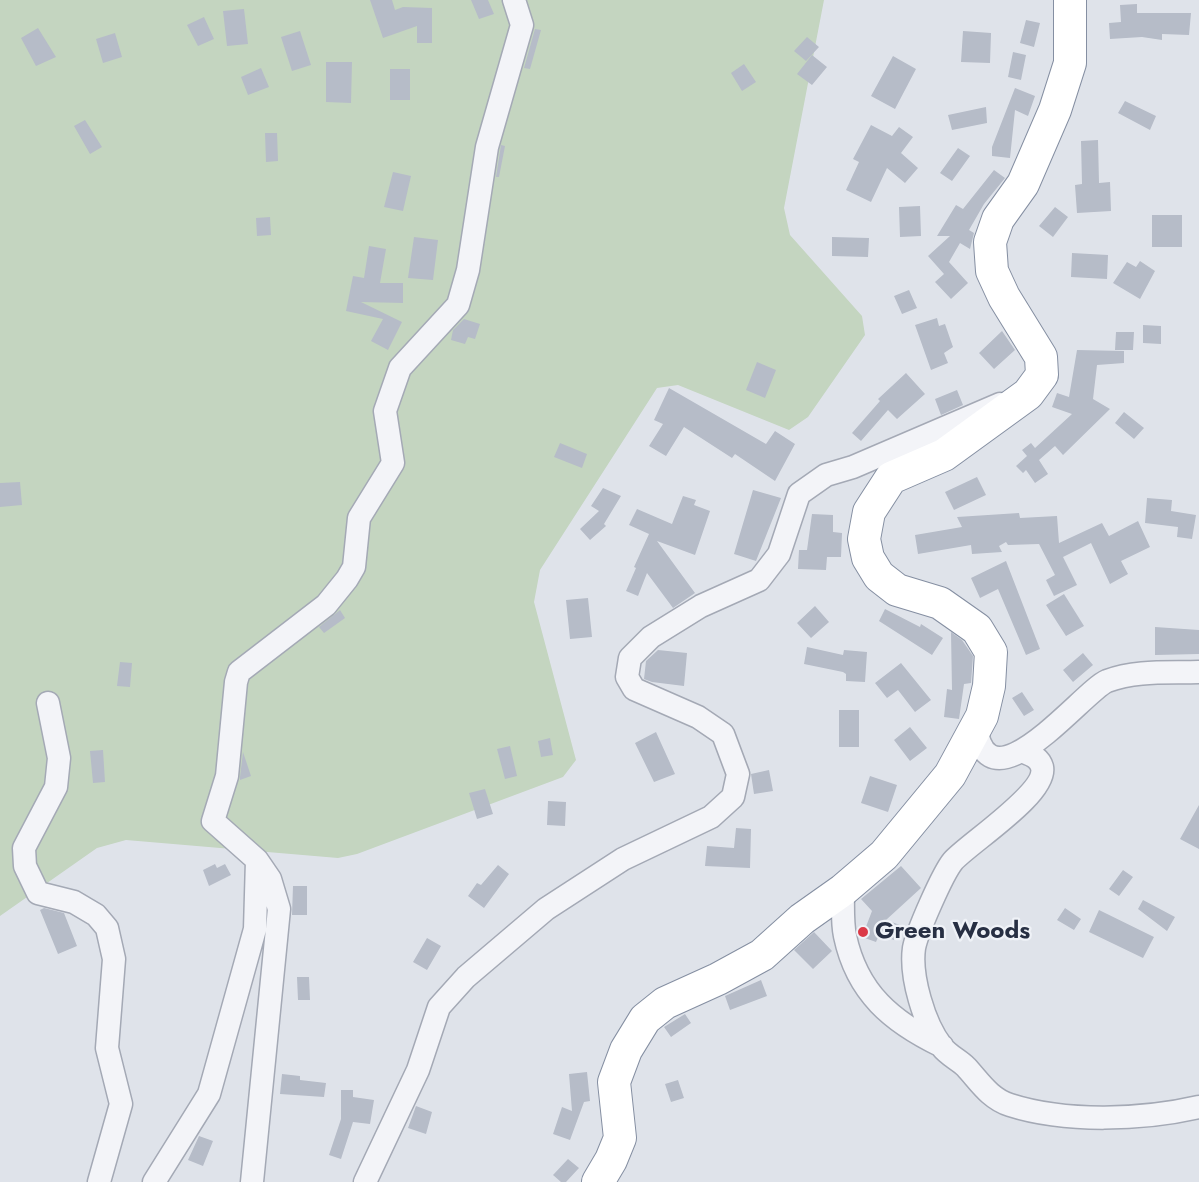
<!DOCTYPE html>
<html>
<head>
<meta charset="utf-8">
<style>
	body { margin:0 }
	canvas { display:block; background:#dfe3ea }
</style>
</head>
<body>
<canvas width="1199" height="1182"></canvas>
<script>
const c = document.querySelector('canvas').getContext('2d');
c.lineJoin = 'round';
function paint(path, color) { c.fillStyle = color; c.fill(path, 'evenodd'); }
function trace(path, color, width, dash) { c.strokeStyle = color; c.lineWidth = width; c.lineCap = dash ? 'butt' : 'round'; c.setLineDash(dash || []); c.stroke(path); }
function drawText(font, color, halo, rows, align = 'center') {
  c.font = font + ' Jost,sans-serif'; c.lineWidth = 4.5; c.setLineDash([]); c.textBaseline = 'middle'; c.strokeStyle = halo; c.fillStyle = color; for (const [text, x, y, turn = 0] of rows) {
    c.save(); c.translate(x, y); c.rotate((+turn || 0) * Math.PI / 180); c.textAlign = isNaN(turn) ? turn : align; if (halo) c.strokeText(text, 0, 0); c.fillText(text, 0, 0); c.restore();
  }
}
paint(new Path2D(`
	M0 0H824L784 208 790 235 862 316 865 335 808 417 789 430 678 385 657 388 540 570 534 602 576 760 563 777 357 854 338 858 126 840 97 848 0 916Z`), '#c4d5c0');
paint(new Path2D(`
	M370 0H392L395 10 403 7 432 8V43H417V26L383 38Z
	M471 0H488L494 14 479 19Z
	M1137 4V13H1191L1189 35 1162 34V40L1142 37 1110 39 1109 23 1121 22 1120 5Z
	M244 9 248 44 227 46 223 11Z
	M204 17 214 39 198 46 187 25Z
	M1026 20 1040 23 1034 47 1020 43Z
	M38 28 56 57 36 66 21 38Z
	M535 29 541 30 530 69 524 68Z
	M300 31 311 65 292 71 281 37Z
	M963 31 991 33 990 63 961 62Z
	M115 33 122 57 103 63 96 39Z
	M807 37 819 47 806 61 794 51Z
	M1013 52 1026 55 1021 80 1008 77Z
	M812 55 827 67 812 85 797 74Z
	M893 56 916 69 895 109 871 96Z
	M326 62H352L351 103 326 102Z
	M744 64 756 82 742 91 731 73Z
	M261 68 269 87 248 95 241 77Z
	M390 69H410V100H390Z
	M1015 88 1035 96 1028 116 1015 110 1010 158 992 156V147Z
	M1125 101 1156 116 1150 130 1118 113Z
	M986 107 987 123 952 130 948 115Z
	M85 120 102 147 90 154 74 126Z
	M871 125 892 136 899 127 913 137 901 153 918 168 905 183 887 168 871 202 846 190 859 162 853 159Z
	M265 133H277L278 161 266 162Z
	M1098 140 1099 183 1110 182 1111 211 1077 213 1075 185 1082 184 1081 141Z
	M501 145 505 146 499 177H496Z
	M958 148 970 156 952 181 940 173Z
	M994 170 1005 178 984 204 969 230 974 233 970 249 960 243 949 262 968 283 951 299 935 282 944 274 928 256 950 236H937L956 205 963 209Z
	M393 172 411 176 403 211 384 207Z
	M920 206 921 236 900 237 899 207Z
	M1055 207 1068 217 1053 237 1039 226Z
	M1152 215H1182V247H1152Z
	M270 217 271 235 257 236 256 218Z
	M414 237 438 240 433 280 408 278Z
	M832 237 869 238 868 257 832 256Z
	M369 246 386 249 380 283H403V303L361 302 402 322 388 350 371 341 383 319 346 311 353 276 364 278Z
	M1072 253 1108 255 1107 279 1071 277Z
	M1140 261 1155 271 1140 299 1113 283 1127 262 1136 267Z
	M909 290 917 308 902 314 894 296Z
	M937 318 939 326 945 324 953 347 944 353 948 363 931 370 915 325Z
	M464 319 480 324 475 339 468 337 465 344 451 340 453 330Z
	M1143 325 1161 326V344L1143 343Z
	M1002 331 1015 350 994 369 979 353Z
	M1116 332H1134L1133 350H1115Z
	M1077 350 1124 351V363L1097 365 1093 399 1110 409 1063 455 1055 446 1039 460 1048 474 1035 483 1026 470 1023 473 1016 466 1027 456 1022 450 1031 443 1035 448 1072 414 1052 407 1057 393 1069 397Z
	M757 362 776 370 765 398 746 390Z
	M906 373 925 394 897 419 888 410 861 441 852 433 880 401 878 399Z
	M669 388 766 444 775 431 795 444 775 481 735 454 732 458 684 427 666 456 649 446 663 424 654 420Z
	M957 390 963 405 941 415 935 399Z
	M1124 412 1144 428 1134 439 1115 423Z
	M560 443 587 454 582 468 554 457Z
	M977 477 986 495 954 510 945 492Z
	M20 482 22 505 0 507V483Z
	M603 488 621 496 604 524 606 526 590 540 580 529 599 511 591 506Z
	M753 490 781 498 756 561 734 554Z
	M683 496 696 500 694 505 710 511 695 555 657 541 695 593 673 608 647 573 638 596 626 591 636 568 634 567 649 534 629 525 637 509 672 524Z
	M1147 498 1172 500 1171 511 1196 515 1192 539 1177 537 1178 527 1145 523Z
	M1019 513 1020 518 1057 516 1059 543 1102 523 1109 536 1138 521 1150 547 1121 561 1128 574 1110 584 1091 543 1063 557 1077 585 1054 596 1046 580 1055 575 1039 544 1008 545 1006 542 999 546 1002 552 972 554 971 545 918 554 915 535 962 527 957 517Z
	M812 514 833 515V532L842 533 841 557H827L826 570 798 569 799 550H807Z
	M1006 561 1040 649 1026 655 998 589 980 598 971 578Z
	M1064 594 1084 626 1066 636 1046 605Z
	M588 598 592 637 570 639 566 600Z
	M815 606 829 622 811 638 797 623Z
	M885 609 920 627 921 624 943 638 932 655 879 621Z
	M340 610 345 618 324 633 319 627Z
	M1155 627 1199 630V654L1155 655Z
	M951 632 962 640 973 656 971 683 964 684 959 719 944 717 947 689 952 690Z
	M807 647 843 655 844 650 867 652 865 682 846 681V674L843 672 804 664Z
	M658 650 687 653 684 686 652 682 644 679 646 661Z
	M1083 653 1093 665 1073 682 1063 670Z
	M120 662 132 663 130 687 117 686Z
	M901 663 931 700 915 712 898 690 887 698 875 683Z
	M1022 692 1034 710 1024 716 1012 698Z
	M839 710H859V747H839Z
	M910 727 927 748 910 761 894 740Z
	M656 732 675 774 654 782 635 743Z
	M550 738 553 755 541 757 538 741Z
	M510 746 517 776 505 779 497 749Z
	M103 750 105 782 93 783 90 751Z
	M243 752 251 776 240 780V777Z
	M769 770 773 791 754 794 751 774Z
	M870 776 897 785 888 812 861 803Z
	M485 789 493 814 477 819 469 793Z
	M548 801 566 802 565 826 547 825Z
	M1199 805V849L1180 839Z
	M736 828 751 829 750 868 705 866 707 846 734 848Z
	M215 864 217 868 225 864 231 875 209 886 203 870Z
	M498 865 509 874 484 908 468 896 477 883 481 885Z
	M901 866 921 888 886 920 900 925 894 940 879 935 876 942 862 937 872 911 861 899Z
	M1123 870 1133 877 1119 896 1109 889Z
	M293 886H307V915H292Z
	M1143 900 1175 917 1167 931 1138 909Z
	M44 908 64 913 77 946 58 954 40 910Z
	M1065 908 1081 919 1074 930 1057 920Z
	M1099 910 1154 937 1143 958 1089 932Z
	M814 932 832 951 813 969 794 950Z
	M427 938 441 946 427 970 413 962Z
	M297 977H309L310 1000H298Z
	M761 980 767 996 730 1010 725 996Z
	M685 1014 691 1023 671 1037 664 1027Z
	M587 1072 590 1101 584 1102 570 1140 553 1134 562 1107 572 1111 569 1074Z
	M282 1074 300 1076V1080L326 1083 324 1097 280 1094Z
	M678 1080 684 1098 671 1102 665 1084Z
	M341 1090H353V1097L374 1100 370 1124 353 1122 341 1159 329 1155 341 1119Z
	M416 1106 432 1112 426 1134 408 1128Z
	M199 1136 213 1141 203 1166 188 1160Z
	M568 1159 579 1168 566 1182H561L553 1175Z`), '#b6bcc8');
const minor = new Path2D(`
	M48 703 59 758 56 787 24 848 25 866 38 893 74 902 96 915 107 928 114 959 107 1048 121 1104 99 1182
	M976 727C988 814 1083 691 1107 681 1136 670 1168 673 1199 672
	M1022 751C1031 755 1039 757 1042 767 1048 793 969 843 953 861 943 873 917 932 914 948 910 976 924 1024 942 1047 948 1055 959 1060 966 1067 979 1081 990 1099 1010 1105 1066 1123 1143 1120 1199 1107
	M843 890C843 905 842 922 845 936 857 993 892 1022 942 1046
	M154 1182 209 1094 255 929 257 860
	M252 1182 279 909 270 879 257 860 213 821 227 776 236 682 239 672 326 605 347 579 354 567 359 518 393 463 385 411 400 368 458 305 468 270 487 147 522 25 514 0
	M365 1182 418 1070 439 1007 466 977 546 909 623 859 711 817 733 797 738 774 723 734 698 717 634 689 627 677 630 658 651 637 701 606 759 580 779 554 799 494 826 475 853 467 1000 404`);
const highway = new Path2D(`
	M598 1182 611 1160 620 1138 614 1082 626 1050 645 1019 665 1003 718 979 762 955 802 919 843 890 884 855 950 775 982 716 989 686 991 652 977 629 940 603 897 590 879 576 868 558 864 539 869 512 891 478 944 455 1028 394 1042 375 1041 357 1004 297 992 271 990 242 998 219 1023 184 1055 110 1070 63V0`);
trace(minor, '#a4a9b5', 25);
trace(highway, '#858fa2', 34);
trace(minor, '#f3f4f8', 22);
trace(highway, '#fff', 32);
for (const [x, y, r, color] of [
	[863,932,6,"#db3947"]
]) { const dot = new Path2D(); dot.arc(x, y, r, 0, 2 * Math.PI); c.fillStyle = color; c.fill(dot); trace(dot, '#eff2f7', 2); }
drawText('bold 24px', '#272f43', '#eff2f7', [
	["Green Woods",875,932]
], 'left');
</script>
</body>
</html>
